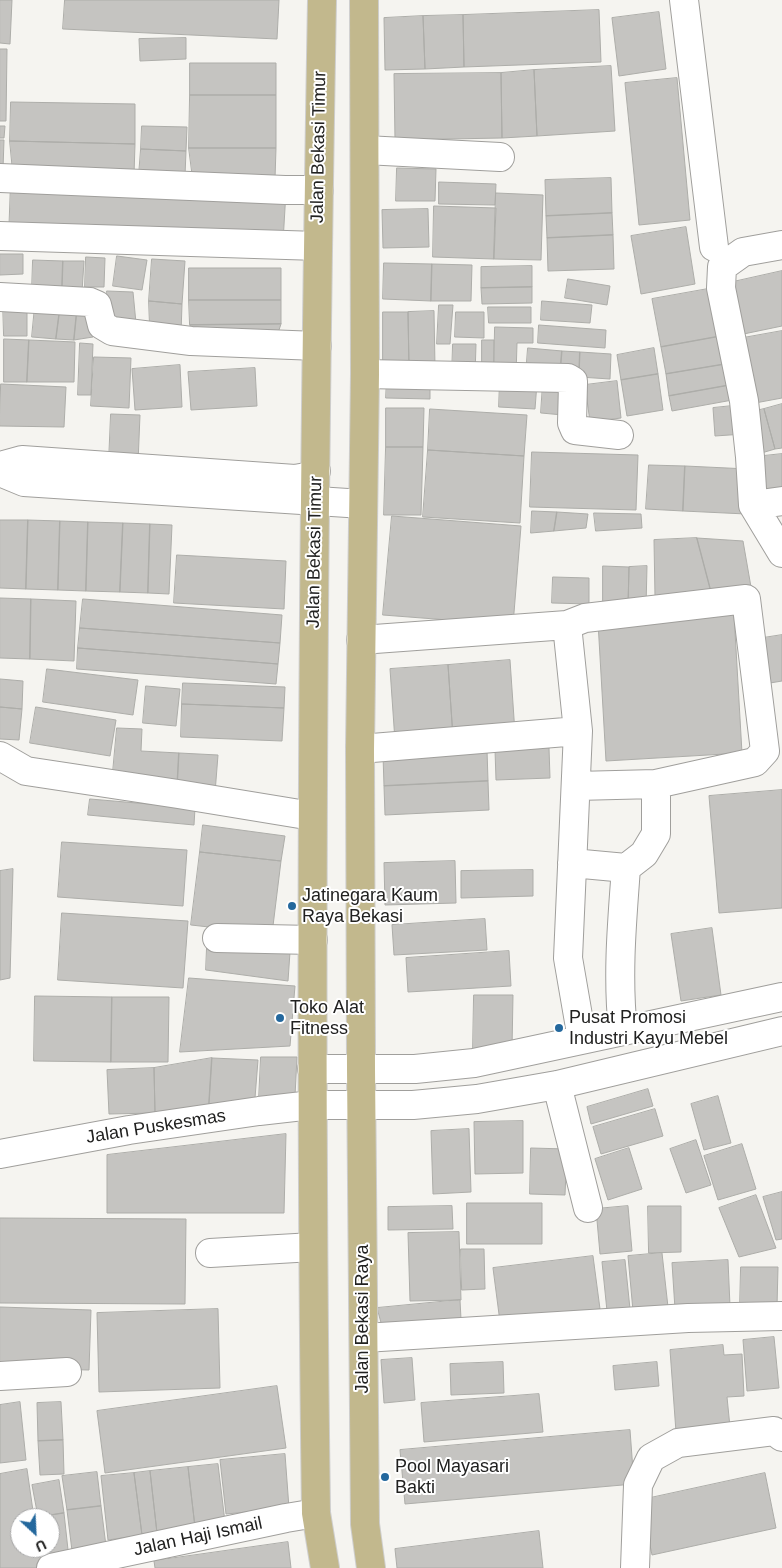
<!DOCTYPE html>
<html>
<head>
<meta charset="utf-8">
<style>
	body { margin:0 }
	#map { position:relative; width:782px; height:1568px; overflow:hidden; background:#f5f4f0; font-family:Helvetica,sans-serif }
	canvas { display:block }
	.north { position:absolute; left:10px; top:1508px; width:50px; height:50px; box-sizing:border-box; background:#fff; border:1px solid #a6a6a6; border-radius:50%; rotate:155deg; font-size:14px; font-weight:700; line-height:20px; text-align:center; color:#212120 }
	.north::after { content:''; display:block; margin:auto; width:18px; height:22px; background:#24689d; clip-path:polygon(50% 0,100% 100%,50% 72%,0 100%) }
</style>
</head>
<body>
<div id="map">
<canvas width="782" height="1568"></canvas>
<div class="north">U</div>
</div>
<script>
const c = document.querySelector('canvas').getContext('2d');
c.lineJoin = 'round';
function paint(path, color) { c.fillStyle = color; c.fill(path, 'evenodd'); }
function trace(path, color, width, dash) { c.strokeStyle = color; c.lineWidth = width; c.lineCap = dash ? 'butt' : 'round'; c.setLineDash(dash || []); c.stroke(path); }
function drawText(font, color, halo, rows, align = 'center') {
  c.font = font + ' Helvetica,sans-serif'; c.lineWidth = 4; c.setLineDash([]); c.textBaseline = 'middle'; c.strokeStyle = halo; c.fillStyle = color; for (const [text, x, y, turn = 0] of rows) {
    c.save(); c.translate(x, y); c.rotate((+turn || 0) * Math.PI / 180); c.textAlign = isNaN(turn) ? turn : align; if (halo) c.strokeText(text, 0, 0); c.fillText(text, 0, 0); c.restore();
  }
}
const building = new Path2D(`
	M0 0H12L10 44 0 43Z
	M65 0H279L277 39 63 29Z
	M599 10 601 62 464 67 463 15Z
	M659 12 666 69 619 76 612 18Z
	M463 15 464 67 425 69 423 16Z
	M423 16 425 69 385 70 384 18Z
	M186 38V59L140 61 139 39Z
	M0 49H7L6 121H0Z
	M190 63H276V95H190Z
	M611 66 615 131 537 136 534 70Z
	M534 70 537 136 502 138 501 73Z
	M501 73 502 138 395 140 394 74Z
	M677 78 690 220 639 225 625 83Z
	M190 95H276V148H189Z
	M11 102 135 104V144L10 141Z
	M0 126H5L4 138H0Z
	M142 126 187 127 186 151 141 149Z
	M0 140H4L3 169H0Z
	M10 141 135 144 134 175 13 172Z
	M189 148H276L275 179H193Z
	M141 149 186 151 185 176 139 175Z
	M397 168 436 169 435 201H396Z
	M611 178 612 213 546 216 545 180Z
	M11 182 286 191 283 242 9 236Z
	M439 182 496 184 495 205 439 204Z
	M496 193 543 195 541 260 494 259Z
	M434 206 496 208 494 259 433 257Z
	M428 209 429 247 383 248 382 210Z
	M612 213 613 235 547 238 546 216Z
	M686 227 695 284 641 294 631 236Z
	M613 235 614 269 548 271 547 238Z
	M0 254H23V274L0 275Z
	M117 256 147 260 142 290 113 286Z
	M86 257 105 258 104 287H85Z
	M152 259 185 261 182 304 149 301Z
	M33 260 63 261 62 291 32 290Z
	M63 261H84L82 292 62 291Z
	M384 263 432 264 431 301 383 299Z
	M432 264 472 265 471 301H431Z
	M532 266V287L481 288V267Z
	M189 268H281V300H189Z
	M782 271V326L734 336 724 284Z
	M568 279 610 286 607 305 565 298Z
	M532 287V303L482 304 481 288Z
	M719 287 727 335 661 347 652 299Z
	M107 291 133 292 136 323 109 322Z
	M189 300H281V324L190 325Z
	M149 301 182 304 181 334 150 327Z
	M542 301 592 305 590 323 541 320Z
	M3 303H27V336H4Z
	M439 305H453L450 344H437Z
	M35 306 60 308 56 339 32 337Z
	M488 307H531V323H489Z
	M60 308 77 310 74 340 56 339Z
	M77 310 96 312 93 337 74 340Z
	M434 311 435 367 409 368 408 312Z
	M383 312H408L409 368H383Z
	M456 312H484V338L455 337Z
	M281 324 276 339 190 336V325Z
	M539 325 606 330 605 348 538 343Z
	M495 327 533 328V343H517L516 376H494Z
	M782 331V398L755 403 743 338Z
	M727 335 732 363 666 374 661 347Z
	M4 339 29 340 27 382H4Z
	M29 340 75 342 74 382H27Z
	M482 340H494V376H482Z
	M80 343 93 344 91 395H78Z
	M453 344H476L475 376 452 375Z
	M528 348 562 351 560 376 526 374Z
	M654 348 658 374 621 380 617 355Z
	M562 351 580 352 579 377 560 376Z
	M580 352 611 354 610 379 579 377Z
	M94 357 131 358 129 408 91 406Z
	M732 363 736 384 669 396 666 374Z
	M180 365 182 407 135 410 132 369Z
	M255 368 257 406 191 410 188 372Z
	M658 374 663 410 627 416 621 380Z
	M387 379H430V399L386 398Z
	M500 381 537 383 535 409 499 407Z
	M617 381 621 418 590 422 585 385Z
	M543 383 565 384 563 415 541 413Z
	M1 384 66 387 64 427 0 426Z
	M736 384 738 399 672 411 669 396Z
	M782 404V448L775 449 764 409Z
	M742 405 744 434 715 436 713 408Z
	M386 408H424L423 447H386Z
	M430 409 527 415 524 456 428 450Z
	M764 409 775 449 758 454 747 413Z
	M111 414 140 415 138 463 109 461Z
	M386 447H423L421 515H384Z
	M428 450 524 456 520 523 423 517Z
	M532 452 638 455 636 510 530 507Z
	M782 454V496L759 499 754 457Z
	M649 465 685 466 683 511 646 509Z
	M685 466 748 469 746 514 683 511Z
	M532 511 557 512 554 531 531 533Z
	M557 512 588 514 586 528 554 531Z
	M594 513 641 514 642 528 596 531Z
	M392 516 521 526 513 625 383 615Z
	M0 520H28L26 589 0 588Z
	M28 520 60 521 58 590 26 589Z
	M60 521 88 522 86 591 58 590Z
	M88 522 123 523 120 592 86 591Z
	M123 523 150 524 148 593 120 592Z
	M150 524 172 525 169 594 148 593Z
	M697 538 743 541 751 587 712 595Z
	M697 538 712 595 655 597 654 540Z
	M177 555 286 561 284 609 174 603Z
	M603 566 629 567 628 607 603 608Z
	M647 566 646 608 628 607 629 567Z
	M553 577 589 578V604L552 603Z
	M0 598 31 599 30 659 0 658Z
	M31 599 76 601 74 661 30 659Z
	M83 599 282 615 280 643 80 628Z
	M734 614 742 753 606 761 598 622Z
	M80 628 280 643 278 664 78 648Z
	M782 635V681L770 683 763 638Z
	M78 648 278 664 276 684 77 669Z
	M510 660 515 733 453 737 448 665Z
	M448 665 453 737 395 741 390 669Z
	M47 669 138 680 133 715 43 702Z
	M0 679 23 681 22 709 0 707Z
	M183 683 285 687 284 708 182 704Z
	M146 686 180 689 176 726 143 723Z
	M182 704 284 708 282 741 181 737Z
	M0 707 22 709 19 740 0 739Z
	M36 707 116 720 110 756 30 743Z
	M117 728 142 729 141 751 179 753 177 791 112 783Z
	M549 748 550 778 496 780 495 750Z
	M487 750 488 781 384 786 383 755Z
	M179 753 218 755 215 793 177 791Z
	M488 781 489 810 385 815 384 786Z
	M782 790V908L719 913 709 796Z
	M90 799 195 808 194 825 88 815Z
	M203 825 285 836 281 861 200 852Z
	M62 842 187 850 183 906 58 897Z
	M200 852 281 861 272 934 191 925Z
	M455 861 456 903 385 905 384 863Z
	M13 869 10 978 0 980V871Z
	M533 870V896L461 898V871Z
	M62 913 188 921 183 988 58 980Z
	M485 919 487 950 394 955 392 925Z
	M712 928 721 995 681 1001 671 934Z
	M207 947 290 952 288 981 206 970Z
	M509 951 511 986 408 992 406 958Z
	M189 978 295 986 290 1046 180 1052Z
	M474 995H513L512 1049H473Z
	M35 996 112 997 111 1062 34 1061Z
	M112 997H169L168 1062H111Z
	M261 1057H297L295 1096 259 1099Z
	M212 1058 209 1105 155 1113 154 1068Z
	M212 1058 258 1060 255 1098 209 1105Z
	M154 1068 155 1113 109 1114 107 1070Z
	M648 1089 653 1106 591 1124 587 1107Z
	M718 1096 731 1143 704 1150 691 1104Z
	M655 1109 663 1136 601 1154 593 1127Z
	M523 1121V1173L475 1174 474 1122Z
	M469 1129 471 1192 433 1194 431 1131Z
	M286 1134 284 1213H107V1155Z
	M696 1140 711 1185 686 1193 670 1149Z
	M742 1144 756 1189 718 1200 704 1156Z
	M531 1148 567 1149 565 1195 530 1194Z
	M629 1148 642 1189 608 1200 595 1159Z
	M782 1192V1239L776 1240 763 1197Z
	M756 1195 776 1248 739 1257 719 1208Z
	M467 1203H542V1244H467Z
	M452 1206 453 1229 388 1230V1207Z
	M628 1206 632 1251 600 1254 596 1209Z
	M648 1206H681V1252L649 1253Z
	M0 1218 186 1219 185 1304 0 1303Z
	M459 1232 461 1300 410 1301 408 1233Z
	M461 1249H484L485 1289 462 1290Z
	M662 1253 668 1307 633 1311 628 1256Z
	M593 1256 600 1309 500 1322 493 1268Z
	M625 1260 630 1309 607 1311 602 1262Z
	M728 1260 730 1306 675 1309 672 1263Z
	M741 1267H778L777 1307H740Z
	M460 1300 461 1319 383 1330 377 1308Z
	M0 1307 91 1310 89 1370 0 1368Z
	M218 1309 220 1388 99 1392 97 1313Z
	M774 1337 779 1388 747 1391 743 1340Z
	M723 1345 724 1355 742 1354 744 1396 727 1397 730 1427 676 1432 670 1350Z
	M412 1358 415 1400 384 1403 381 1360Z
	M503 1362 504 1393 451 1395 450 1364Z
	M657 1362 659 1386 615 1390 613 1366Z
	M277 1386 286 1448 105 1473 97 1411Z
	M539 1394 543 1432 424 1442 421 1403Z
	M20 1402 26 1460 0 1463V1405Z
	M61 1402 63 1440 38 1441 37 1403Z
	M630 1430 634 1484 405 1504 400 1450Z
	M63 1440 64 1474 40 1475 38 1441Z
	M285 1454 289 1508 226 1514 220 1460Z
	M218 1464 225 1522 195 1527 188 1467Z
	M188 1467 195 1527 157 1533 150 1471Z
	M27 1469 34 1518H20V1548H39L42 1568H0V1474Z
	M150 1471 157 1533 142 1535 134 1473Z
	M97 1472 101 1506 67 1510 62 1476Z
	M134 1473 142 1535 108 1540 101 1476Z
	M765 1473 776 1528 652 1555 641 1500Z
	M59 1480 64 1513 38 1517 32 1485Z
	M101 1506 107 1554 73 1559 67 1510Z
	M64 1513 69 1559 46 1564 43 1548H50V1518L38 1517Z
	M539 1531 543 1568H397L395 1549Z
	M288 1542 291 1568H155L154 1561Z`);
paint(building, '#c5c4c1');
trace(building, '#adada9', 1);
const minor = new Path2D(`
	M684 0 714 247
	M365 150 500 157
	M0 178 285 190H319
	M0 236 318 246
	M782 245 743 252 722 267 721 288 744 401 750 457 753 505 782 553
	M0 297 90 302 97 305 102 325 112 331 191 341 317 346
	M365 374 568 378 573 381V384L572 423 575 430 619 435
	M0 466 22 460 295 479 306 477 316 471
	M0 472 24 482 363 504
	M753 505 782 501
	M567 625 585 618 746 599 765 751 755 762 656 784
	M361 640 567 625 578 731 568 958 582 1039
	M360 749 578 731
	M0 756 26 771 178 794 312 816
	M576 786 656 784V834L644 854 626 868
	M572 863 626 868C622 922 617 976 623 1031
	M217 938 313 940
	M312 1069H415L474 1063 782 997
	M557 1085 588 1208
	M0 1154 129 1130 259 1111 312 1105H413L477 1099 557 1085 782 1031
	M210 1253 313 1247
	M364 1338 688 1318 782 1316
	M0 1376 67 1372
	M51 1568 286 1518 316 1513
	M635 1568 638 1485 651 1458 678 1443 774 1431 782 1437`);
const major = new Path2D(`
	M322 0C313 504 309 1009 316 1513L325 1568
	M364 0 365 374 360 749 361 1069 365 1524 371 1568`);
trace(minor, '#a09f9c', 30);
trace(major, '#cecece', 30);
trace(minor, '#fff', 28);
trace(major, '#c2b88d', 28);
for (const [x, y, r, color] of [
	[292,906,5,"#24689d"],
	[280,1018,5,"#24689d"],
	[559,1028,5,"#24689d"],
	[385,1477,5,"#24689d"]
]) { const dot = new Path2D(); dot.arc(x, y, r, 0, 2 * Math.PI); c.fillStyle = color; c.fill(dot); trace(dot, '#fff', 2); }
drawText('18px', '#212120', '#fff', [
	["Jalan Bekasi Timur",319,147,-89],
	["Jalan Bekasi Timur",315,552,-89],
	["Jalan Puskesmas",156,1127,-9],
	["Jalan Bekasi Raya",363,1319,-90],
	["Jalan Haji Ismail",198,1537,-12]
]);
drawText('18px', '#212120', '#fff', [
	["Jatinegara Kaum",302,896],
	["Raya Bekasi",302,917],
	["Toko Alat",290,1008],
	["Fitness",290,1029],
	["Pusat Promosi",569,1018],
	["Industri Kayu Mebel",569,1039],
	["Pool Mayasari",395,1467],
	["Bakti",395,1488]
], 'left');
</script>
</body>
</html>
